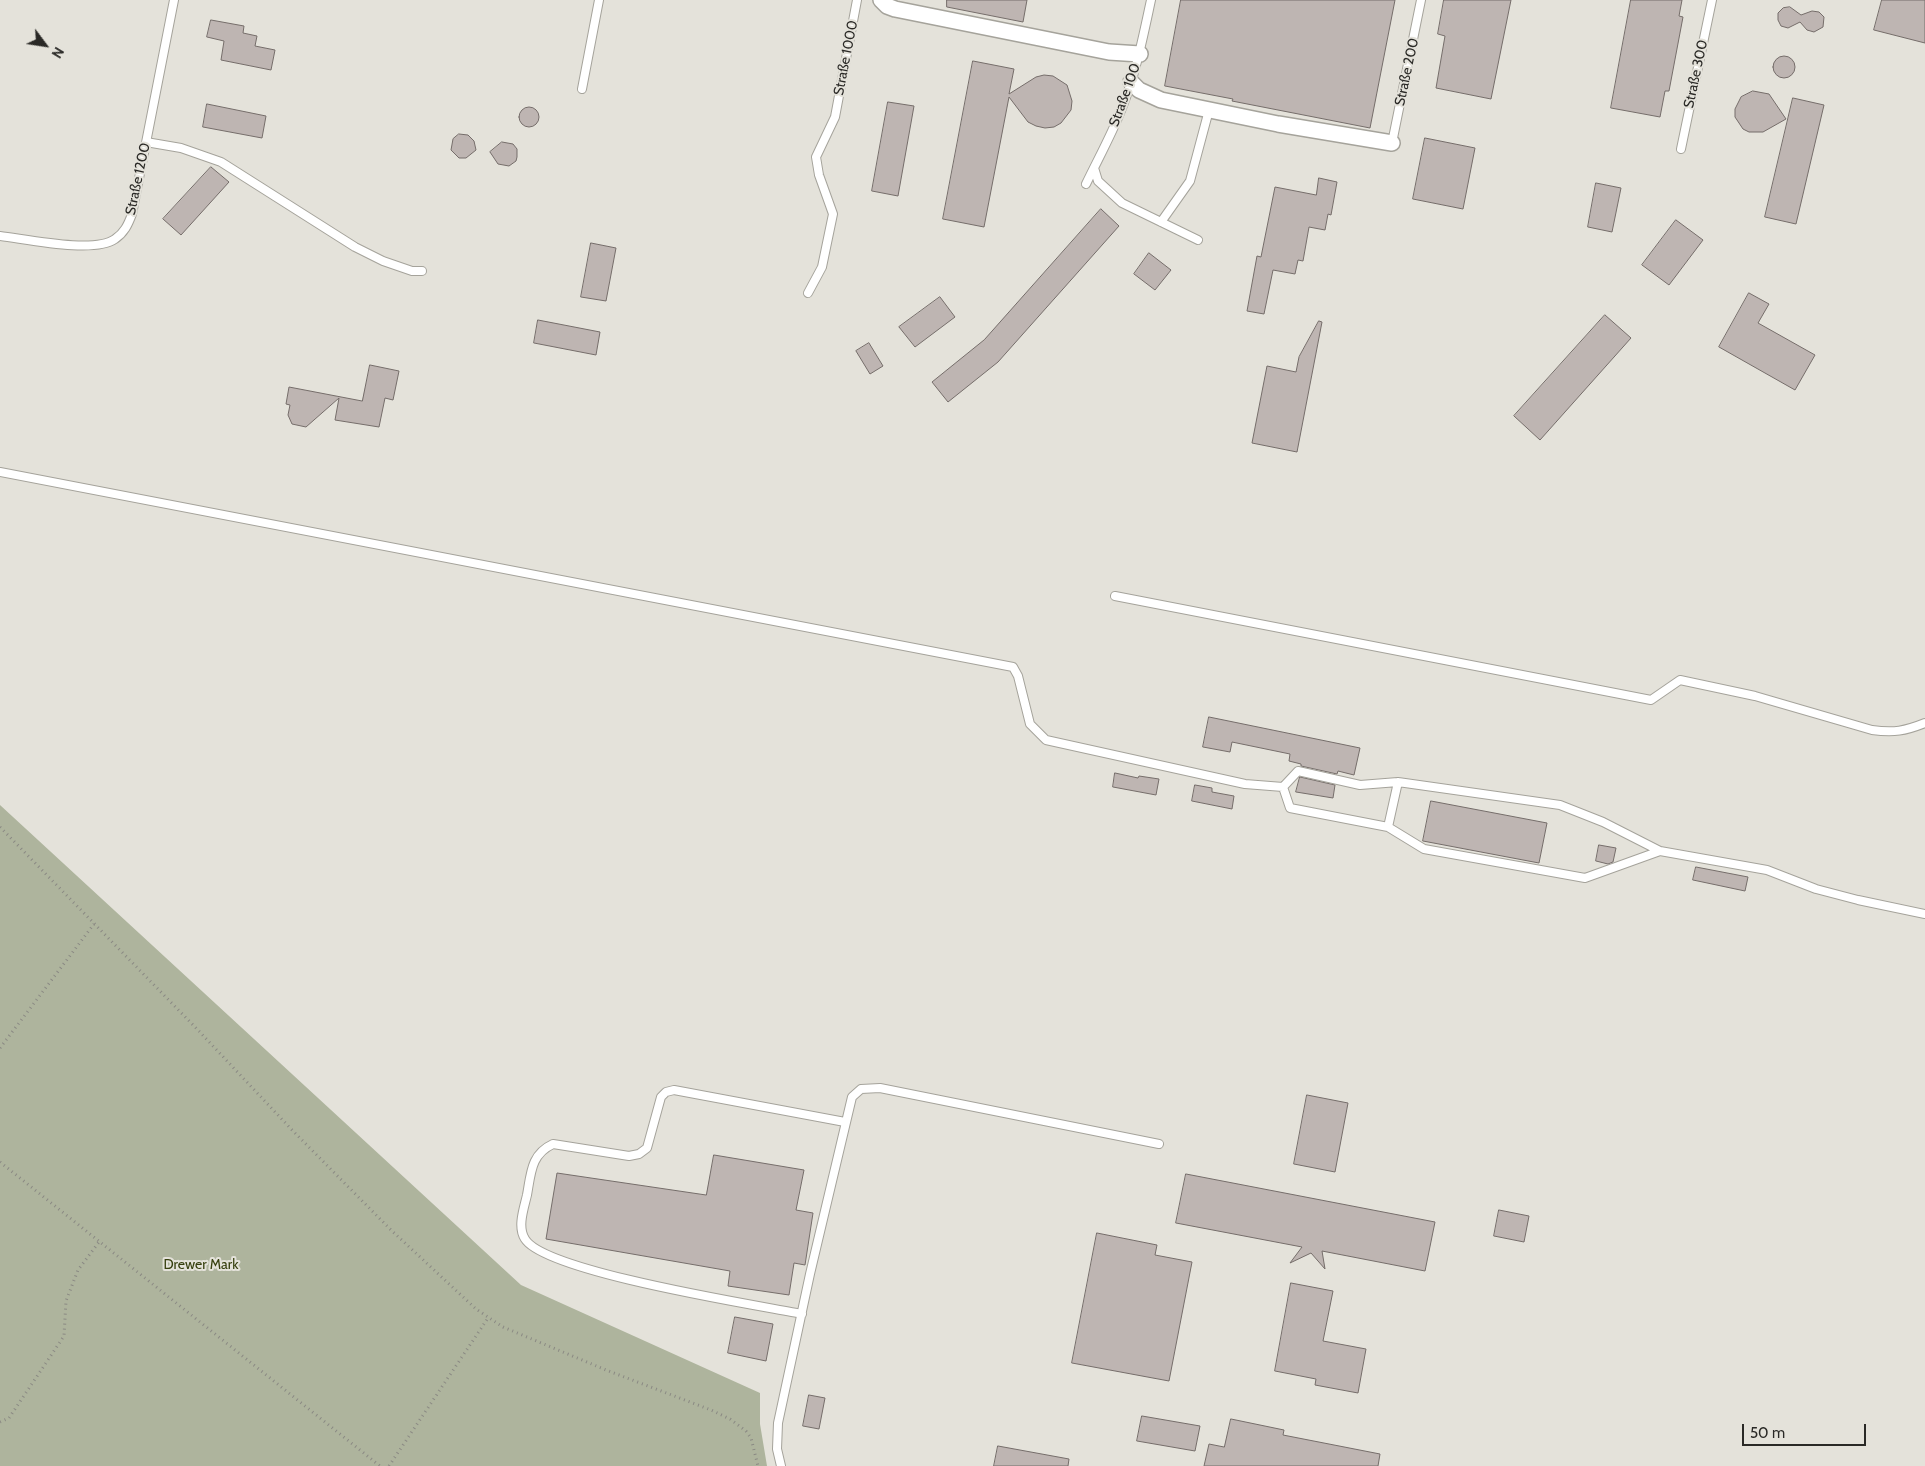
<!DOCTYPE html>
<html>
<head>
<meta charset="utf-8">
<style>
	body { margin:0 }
	#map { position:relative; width:1925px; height:1466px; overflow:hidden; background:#e4e2da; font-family:Cabin,sans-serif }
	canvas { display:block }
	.north { position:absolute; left:20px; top:20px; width:50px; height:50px; -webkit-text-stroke:4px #e4e2da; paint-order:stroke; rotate:121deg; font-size:14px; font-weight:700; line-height:20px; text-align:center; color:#2a2926 }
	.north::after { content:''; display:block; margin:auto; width:18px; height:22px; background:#2a2926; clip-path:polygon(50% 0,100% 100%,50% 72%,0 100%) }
	.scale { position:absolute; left:1742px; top:1424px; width:124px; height:22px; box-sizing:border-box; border:2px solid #2a2926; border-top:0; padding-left:6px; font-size:15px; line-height:18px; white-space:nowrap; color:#2a2926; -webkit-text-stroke:4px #e4e2da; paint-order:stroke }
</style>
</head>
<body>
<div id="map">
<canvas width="1925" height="1466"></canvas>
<div class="north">N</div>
<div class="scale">50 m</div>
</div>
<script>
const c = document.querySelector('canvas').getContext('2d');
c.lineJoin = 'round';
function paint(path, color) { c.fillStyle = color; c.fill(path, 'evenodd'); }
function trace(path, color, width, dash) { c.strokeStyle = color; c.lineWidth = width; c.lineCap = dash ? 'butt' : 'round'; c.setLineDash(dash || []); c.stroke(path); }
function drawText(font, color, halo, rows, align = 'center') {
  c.font = font + ' Cabin,sans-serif'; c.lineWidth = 4; c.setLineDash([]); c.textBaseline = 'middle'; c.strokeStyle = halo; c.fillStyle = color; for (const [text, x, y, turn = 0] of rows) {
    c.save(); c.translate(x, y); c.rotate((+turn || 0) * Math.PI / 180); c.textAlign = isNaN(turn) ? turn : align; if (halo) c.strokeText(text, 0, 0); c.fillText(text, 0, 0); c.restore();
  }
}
paint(new Path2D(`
	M0 805 521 1285 760 1393V1424L767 1466H0Z`), '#aeb49d');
const building = new Path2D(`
	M947 0H1027L1023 22 947 7Z
	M1181 0H1395L1370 128 1232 101 1233 99 1165 86Z
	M1444 0H1511L1491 99 1436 88 1445 36 1438 34Z
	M1631 0H1682L1679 16 1683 17 1669 91H1665L1660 117 1611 108Z
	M1882 0H1925V43L1874 30Z
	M1790 7 1801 15 1812 11 1819 12 1824 17 1823 27 1814 32 1807 30 1800 22 1788 28 1781 26 1778 20V13L1783 8Z
	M211 20 244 26 243 33 257 36 255 46 275 50 271 70 221 60 224 41 207 37Z
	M1773 67a11 11 0 1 1 22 0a11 11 0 1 1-22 0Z
	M973 61 1014 69 1009 94 1036 77 1044 75 1053 76 1067 85 1072 101 1071 110 1061 123 1054 127 1045 128 1036 126 1028 122 1009 97 984 227 943 219Z
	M1753 91 1769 94 1786 119 1763 132H1749L1743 129 1735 117V109L1741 97Z
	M1793 98 1824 105 1796 224 1765 217Z
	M888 102 914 106 898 196 872 191Z
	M207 104 266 116 262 138 203 127Z
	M519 117a10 10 0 1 1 20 0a10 10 0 1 1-20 0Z
	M459 134 468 135 474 141 476 150 466 158H459L451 150 453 139Z
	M1425 138 1475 148 1463 209 1413 199Z
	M502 142 513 144 517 149V157L516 161 509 166 498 164 490 152Z
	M211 167 229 182 181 235 163 219Z
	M1319 178 1337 182 1331 215 1328 214 1325 230 1309 227 1303 261 1298 260 1295 274 1273 270 1264 314 1247 311 1257 256 1261 257 1275 187 1316 195Z
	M1596 183 1621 188 1612 232 1588 227Z
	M1101 209 1119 226 998 362 948 402 932 382 984 340Z
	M1676 220 1703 240 1669 285 1642 265Z
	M591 243 616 248 606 301 581 297Z
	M1149 253 1171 270 1155 290 1134 274Z
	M1749 293 1769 304 1758 323 1815 355 1795 390 1719 347Z
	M940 297 955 317 915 347 899 327Z
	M1605 315 1631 338 1540 440 1514 416Z
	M538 320 600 332 596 355 534 343Z
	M1319 321 1322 322 1297 452 1252 443 1267 366 1296 372 1299 357Z
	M869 343 883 366 870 374 856 351Z
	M370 365 399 371 393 400 385 398 379 427 335 420 339 398 306 427 292 424 288 415 290 405 286 404 289 387 362 401Z
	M1209 717 1360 748 1354 775 1338 771 1337 774 1301 766V764L1289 761 1290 754 1232 742 1230 752 1203 747Z
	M1115 773 1138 778 1139 776 1159 779 1156 795 1113 787Z
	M1300 777 1335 785 1333 798 1296 792Z
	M1195 785 1212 788V792L1234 796 1232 809 1192 801Z
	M1431 801 1547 823 1539 863 1423 841Z
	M1599 845 1616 848 1613 862 1608 864 1596 861Z
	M1696 867 1748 877 1745 891 1693 880Z
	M1307 1095 1348 1103 1335 1172 1294 1164Z
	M714 1155 804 1170 796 1210 813 1213 805 1265 794 1263 789 1295 728 1286 730 1271 546 1239 557 1173 706 1195Z
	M1186 1174 1435 1222 1425 1271 1322 1251 1325 1269 1311 1253 1290 1263 1302 1247 1176 1223Z
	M1499 1210 1529 1216 1524 1242 1494 1236Z
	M1097 1233 1157 1245 1155 1255 1192 1262 1169 1381 1072 1363Z
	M1291 1283 1333 1291 1323 1341 1366 1349 1358 1393 1315 1385 1316 1379 1275 1371Z
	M735 1317 773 1324 766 1361 728 1353Z
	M809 1395 825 1398 819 1429 803 1426Z
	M1142 1416 1200 1426 1195 1451 1137 1441Z
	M1231 1419 1284 1430 1283 1435 1380 1454 1378 1466H1204L1209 1444 1224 1447Z
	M998 1446 1069 1459 1068 1466H994Z`);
paint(building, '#beb5b2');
trace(building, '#756d6a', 1);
const lane = new Path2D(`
	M582 89 599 0
	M146 142 181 148 221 162 355 247 383 261 412 271H422
	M1392 143 1421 0
	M1681 149 1712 0
	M1094 168 1098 181 1122 203 1198 240
	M1086 184C1098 159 1112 134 1122 108 1136 73 1143 37 1151 0
	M1161 222 1190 181 1209 110
	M0 236C26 239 94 254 115 239 124 233 128 225 132 214L174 0
	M808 293 822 267 833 214 819 175 816 157 835 117 857 0
	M0 472 1013 667 1018 676 1030 724 1046 740 1245 784 1283 787
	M1115 596 1651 700 1680 680 1755 696 1872 730C1894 733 1905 731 1925 723
	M1283 787 1298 771 1360 785 1398 782 1560 805 1603 822 1660 851 1767 870 1816 889 1858 900 1925 914
	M1283 787 1290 808 1388 827 1424 849 1585 878 1660 851
	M1388 827 1398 782
	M802 1314C756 1305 545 1272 525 1239 517 1227 524 1208 527 1195 531 1173 531 1154 553 1144L629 1156 639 1154 647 1148 661 1097 666 1092 674 1090 845 1122
	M781 1466 777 1449 778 1423 810 1274 852 1097 861 1089 880 1088 1159 1144`);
const street = new Path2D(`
	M881 0 887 6 895 9 1109 52 1140 54
	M1131 82 1139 90 1161 100 1278 124 1392 143`);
trace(lane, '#a5a39b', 10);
trace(street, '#a5a39b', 18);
trace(new Path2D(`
	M0 827 196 1028 293 1131 391 1230 476 1309 503 1327 606 1370 711 1410 730 1419 746 1431 751 1438 758 1466
	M0 1048 94 924
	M0 1162 380 1466
	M0 1422 9 1418 64 1336 66 1301 78 1270 99 1242
	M389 1466 488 1318`), '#8a8983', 3, [1, 4]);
trace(lane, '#fff', 8);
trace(street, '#fff', 15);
drawText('14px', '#2a2926', '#e4e2da', [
	["Straße 1000",846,58,-79],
	["Straße 200",1407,72,-78],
	["Straße 300",1696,74,-78],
	["Straße 100",1125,95,-70],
	["Straße 1200",138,179,-78]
]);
drawText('14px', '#37400f', '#e4e2da', [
	["Drewer Mark",201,1265]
]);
</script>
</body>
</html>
